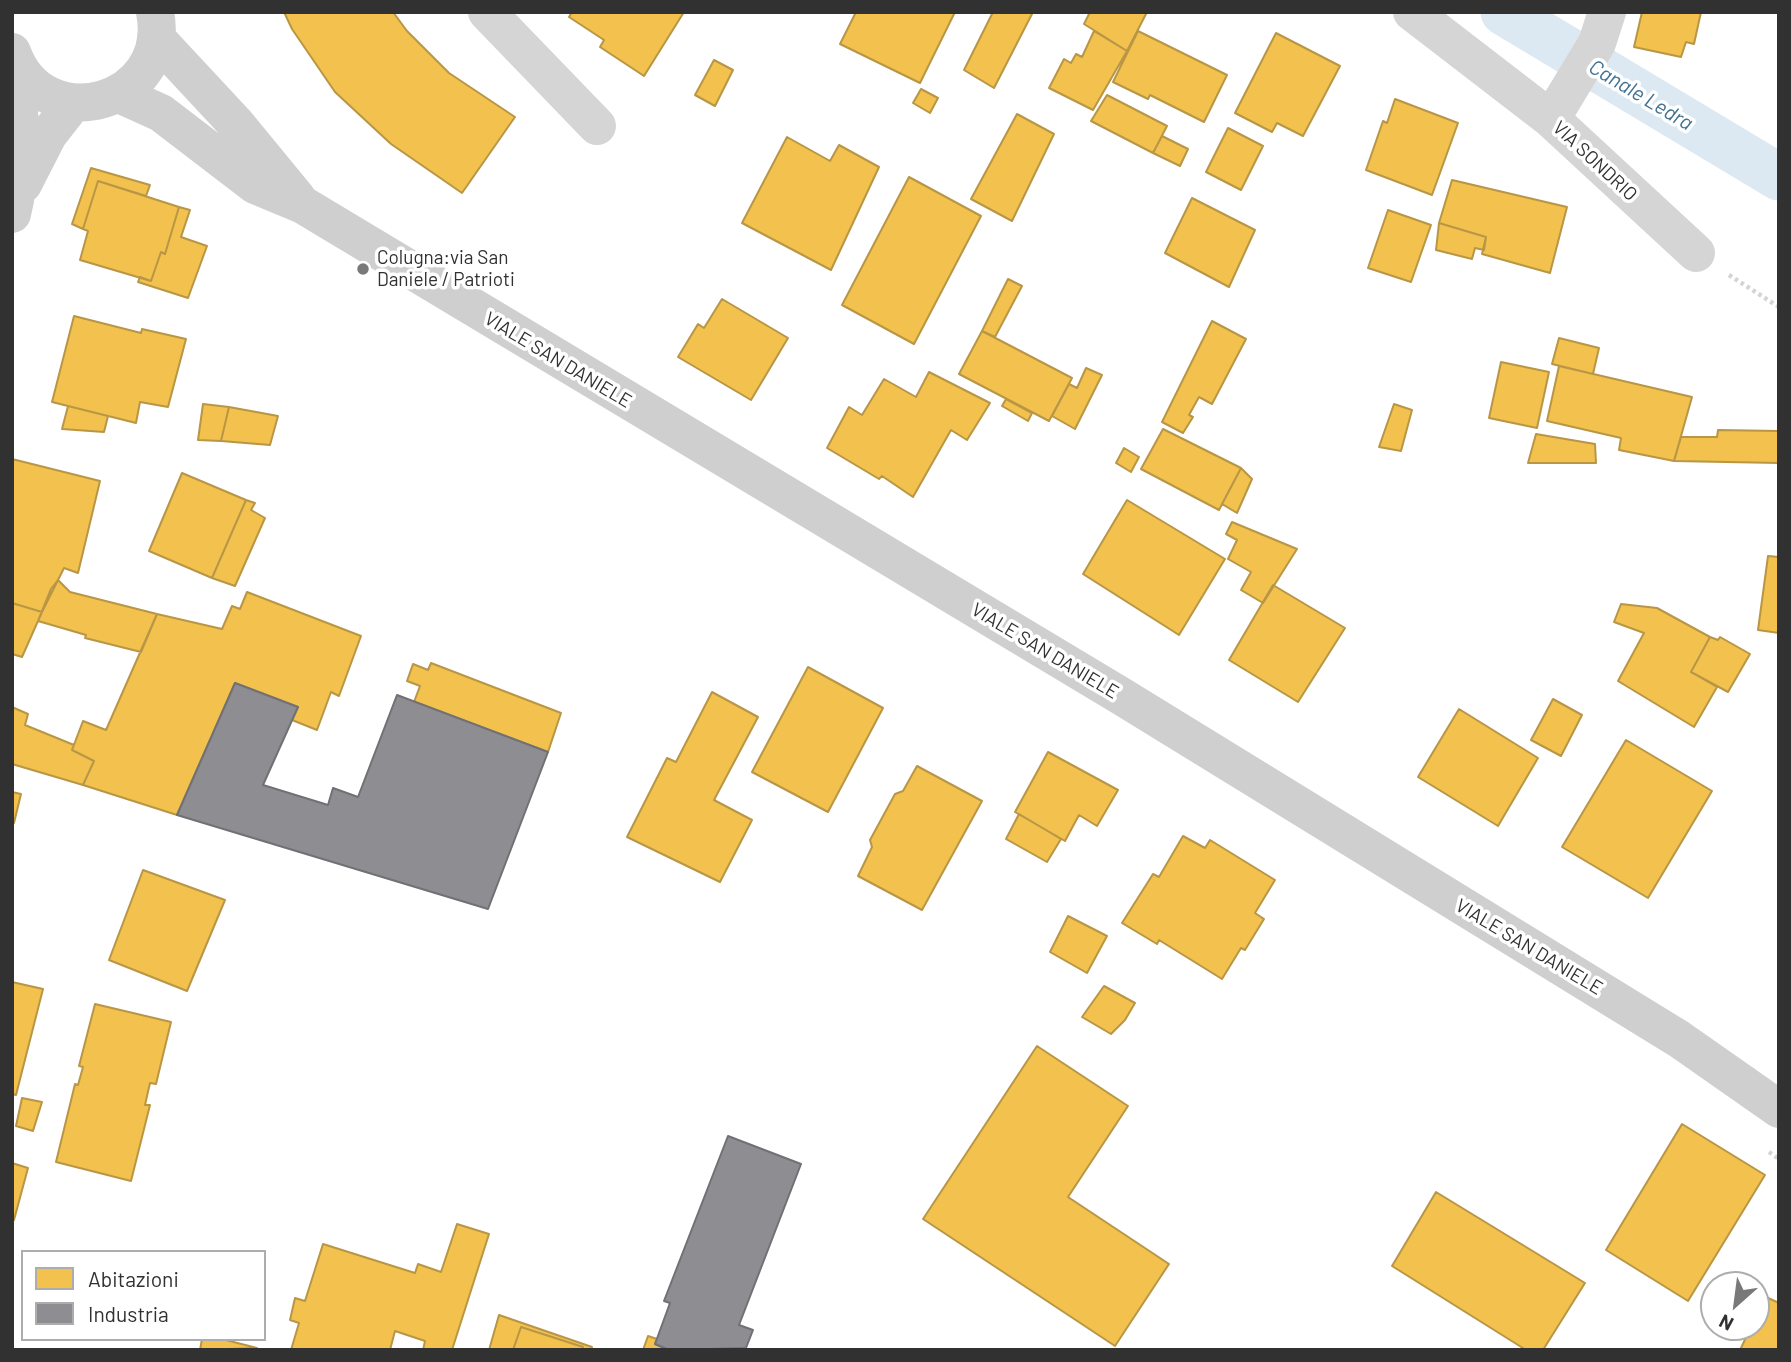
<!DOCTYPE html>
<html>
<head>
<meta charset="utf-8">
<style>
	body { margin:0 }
	#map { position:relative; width:1791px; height:1362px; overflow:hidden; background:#fff; font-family:Barlow,sans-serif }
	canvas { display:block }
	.frame { position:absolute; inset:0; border:14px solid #313131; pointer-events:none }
	.legend { position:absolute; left:21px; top:1250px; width:245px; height:91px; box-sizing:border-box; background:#fff; border:2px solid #adadad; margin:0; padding:9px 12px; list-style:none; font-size:21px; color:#313131 }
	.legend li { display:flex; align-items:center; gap:14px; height:35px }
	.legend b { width:35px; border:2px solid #adadad }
	.north { position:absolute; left:1700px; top:1271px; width:70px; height:70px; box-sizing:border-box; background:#fff; border:2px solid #adadad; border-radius:50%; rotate:208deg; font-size:19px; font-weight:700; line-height:28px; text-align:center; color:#313131 }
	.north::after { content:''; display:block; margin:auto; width:24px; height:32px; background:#797979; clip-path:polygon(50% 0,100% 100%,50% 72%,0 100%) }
</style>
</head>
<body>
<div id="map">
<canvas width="1791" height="1362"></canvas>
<div class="frame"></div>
<ul class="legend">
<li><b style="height:19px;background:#f2c14e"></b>Abitazioni</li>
<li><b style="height:19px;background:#8d8d92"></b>Industria</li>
</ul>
<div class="north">N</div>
</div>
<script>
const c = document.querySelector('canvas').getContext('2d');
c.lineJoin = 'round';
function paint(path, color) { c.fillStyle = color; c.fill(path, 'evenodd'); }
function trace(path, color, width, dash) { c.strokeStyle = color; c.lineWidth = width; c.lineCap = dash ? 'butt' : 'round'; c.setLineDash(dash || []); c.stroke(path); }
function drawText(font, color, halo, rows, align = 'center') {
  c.font = font + ' Barlow,sans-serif'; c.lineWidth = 7; c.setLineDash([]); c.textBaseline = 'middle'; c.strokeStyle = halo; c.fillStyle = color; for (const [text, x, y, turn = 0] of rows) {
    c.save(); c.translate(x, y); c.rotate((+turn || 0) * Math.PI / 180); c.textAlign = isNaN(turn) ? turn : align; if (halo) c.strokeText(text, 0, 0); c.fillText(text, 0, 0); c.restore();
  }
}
const homes = new Path2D(`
	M284 12H393L407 31 449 73 515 117 462 193 391 144 335 92 292 29Z
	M572 12H684L644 76 600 47 604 40 569 17Z
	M856 12H955L920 83 840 44Z
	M993 12H1033L994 88 964 70Z
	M1090 12H1147L1127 51 1084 24Z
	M1642 12H1701L1694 44 1686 42 1681 57 1634 47Z
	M1094 31 1127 51 1093 110 1049 88 1064 59 1071 63 1076 54 1082 57Z
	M1138 31 1227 75 1204 122 1150 95 1148 99 1113 82Z
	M1276 33 1340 66 1303 136 1277 123 1272 132 1235 113Z
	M714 60 733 70 715 106 695 95Z
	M921 89 938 98 930 113 913 103Z
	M1107 95 1167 126 1153 153 1091 121Z
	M1395 99 1458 123 1432 195 1366 170 1383 121 1387 123Z
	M1017 114 1054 134 1012 221 971 199Z
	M1228 128 1263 146 1241 190 1206 172Z
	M1162 136 1188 149 1180 166 1153 153Z
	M787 137 830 161 839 145 879 167 831 270 742 223Z
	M91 168 150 185 146 196 98 181 83 229 72 224Z
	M909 177 981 216 914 344 842 305Z
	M1452 180 1567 207 1550 273 1482 254 1486 237 1439 223Z
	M98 181 179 207 165 254 161 252 151 281 80 260 88 231 83 229Z
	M1192 198 1255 230 1229 287 1165 253Z
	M179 207 190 210 181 237 207 246 188 298 138 282 140 277 151 281 161 252 165 254Z
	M1388 210 1431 225 1411 282 1368 268Z
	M1439 223 1486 237 1484 250 1475 248 1472 259 1436 250Z
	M1008 279 1022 286 995 337 982 331Z
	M722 299 788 338 751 400 678 357 698 324 704 328Z
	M74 316 141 333 142 329 186 339 168 407 140 402 136 423 52 402Z
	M1212 321 1246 339 1212 404 1199 397 1189 415 1193 417 1183 433 1162 422Z
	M982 331 1072 378 1049 421 959 374Z
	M1559 338 1599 348 1593 374 1552 364Z
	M1501 362 1549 372 1537 428 1489 418Z
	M1559 366 1692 397 1674 461 1619 450 1621 438 1547 421Z
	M1086 368 1102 375 1075 429 1052 416 1069 384 1077 388Z
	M929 372 990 403 967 440 951 430 913 497 882 476 879 479 827 448 849 407 862 415 884 379 916 397Z
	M1006 399 1032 413 1028 421 1002 406Z
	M203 404 229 407 221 441 198 440Z
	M1394 404 1412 410 1401 451 1379 447Z
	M68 406 108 416 104 432 62 429Z
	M229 407 278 416 270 445 221 441Z
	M1163 429 1241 468 1219 510 1141 469Z
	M1718 430 1779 431V463L1674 461 1681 437H1717Z
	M1536 434 1595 444 1596 463H1528Z
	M1124 448 1139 457 1131 472 1116 463Z
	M12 459 100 481 78 573 64 568 42 612 12 603Z
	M1241 468 1252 479 1237 513 1222 504Z
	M182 473 246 500 212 578 149 551Z
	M246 500 255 503 251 510 265 518 235 586 212 578Z
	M1127 500 1225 559 1179 635 1083 574Z
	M1232 522 1297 549 1263 603 1241 590 1251 572 1228 559 1237 540 1226 534Z
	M1768 556 1779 557V633L1758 630Z
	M58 580 70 592 157 614 141 652 85 638 86 635 38 621 51 589Z
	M1273 585 1345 628 1298 702 1229 660Z
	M247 592 361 636 339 696 331 692 317 730 292 720 298 707 235 683 177 815 83 785 94 761 72 750 83 721 106 730 157 614 222 629 232 606 240 609Z
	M12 603 42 612 22 657 12 654Z
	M1621 604 1657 608 1710 637 1691 672 1717 687 1694 727 1618 681 1644 633 1614 622Z
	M1710 637 1718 640 1720 637 1750 654 1728 692 1691 672Z
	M431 663 561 713 548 752 414 702 420 686 407 681 413 664 428 670Z
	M808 667 883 708 828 812 752 772Z
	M712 692 758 717 714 800 752 820 720 882 627 837 667 758 676 762Z
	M1553 699 1582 715 1561 756 1531 740Z
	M12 707 28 714 25 725 74 745 72 750 94 761 83 785 12 764Z
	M1459 709 1538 758 1498 826 1418 777Z
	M1626 740 1712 791 1648 898 1562 847Z
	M1048 752 1118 790 1097 826 1079 815 1065 841 1015 812Z
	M917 766 982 801 922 910 858 876 872 847 870 840 895 794 903 791Z
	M12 792 21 794 14 823 12 822Z
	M1019 814 1061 839 1047 862 1006 839Z
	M1183 836 1205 848 1210 840 1275 880 1255 913 1264 919 1245 950 1241 948 1222 979 1159 940 1157 944 1122 923 1153 874 1159 877Z
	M143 870 225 900 187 991 109 960Z
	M1068 916 1107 936 1087 973 1050 952Z
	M12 982 43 989 16 1095 12 1094Z
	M1104 986 1135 1003 1125 1020 1111 1034 1082 1017Z
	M95 1004 171 1022 156 1084 150 1083 145 1105H150L131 1181 56 1162 75 1084 78 1085 83 1067 79 1066Z
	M1037 1046 1128 1106 1068 1197 1169 1264 1115 1346 923 1219Z
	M22 1098 42 1102 33 1131 16 1126Z
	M1682 1124 1765 1175 1688 1301 1606 1250Z
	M12 1163 28 1168 14 1220 12 1219Z
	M1436 1192 1585 1283 1543 1350H1526L1392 1266Z
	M457 1224 489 1234 452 1350H423L425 1341 395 1331 390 1350H291L299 1323 290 1320 295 1298 305 1301 323 1244 415 1273 418 1264 441 1272Z
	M1766 1297 1779 1303V1350H1740L1751 1327H1756V1317Z
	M499 1315 592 1347 591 1350H582L583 1347 521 1327 513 1350H489Z
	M521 1327 583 1347 582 1350H513Z
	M648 1336 657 1339 655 1344 668 1350H643Z
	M202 1339H222L257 1348 200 1350Z`);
paint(homes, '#f2c14e');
trace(homes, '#b89645', 2);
const industry = new Path2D(`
	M235 683 298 707 263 785 328 805 333 788 358 797 397 695 548 752 488 909 177 815Z
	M728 1136 801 1164 739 1325 753 1330 746 1348 669 1350 655 1344 670 1303 664 1301Z`);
paint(industry, '#8d8d92');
trace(industry, '#717175', 2);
trace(new Path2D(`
	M1504 12 1779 177`), '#dde9f2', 47);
trace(new Path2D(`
	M1729 275 1779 307
	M1769 1152 1779 1159`), '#d4d4d4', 4.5, [3.5, 3.5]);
trace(new Path2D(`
	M487 12 597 126
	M1412 12 1551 119 1696 253
	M1551 119 1597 43 1607 12`), '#d5d5d5', 38);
trace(new Path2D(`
	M156 38 237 125 297 198
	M12 52C43 140 173 104 155 12
	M119 94 161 113 255 185 303 205 1121 696 1679 1039 1779 1109
	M23 184 48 135 73 103
	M12 214C24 166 19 113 17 64`), '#cfcfcf', 38);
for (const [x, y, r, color] of [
	[363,269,7,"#797979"]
]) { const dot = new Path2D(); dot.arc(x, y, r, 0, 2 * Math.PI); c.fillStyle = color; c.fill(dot); trace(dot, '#fff', 2.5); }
drawText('19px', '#313131', '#fff', [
	["VIA SONDRIO",1595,161,43],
	["VIALE SAN DANIELE",558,360,31],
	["VIALE SAN DANIELE",1045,651,31],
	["VIALE SAN DANIELE",1529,947,31]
]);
drawText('19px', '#313131', '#fff', [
	["Colugna:via San",377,258],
	["Daniele / Patrioti",377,280]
], 'left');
drawText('italic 21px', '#427291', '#fff', [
	["Canale Ledra",1641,95,31]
]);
</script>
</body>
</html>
